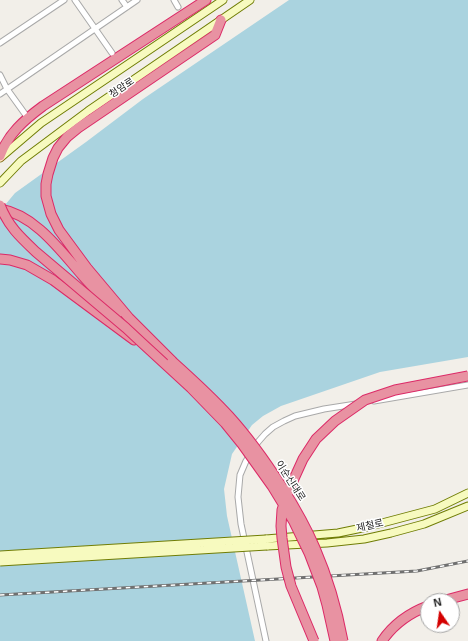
<!DOCTYPE html>
<html>
<head>
<meta charset="utf-8">
<style>
	body { margin:0 }
	#map { position:relative; width:468px; height:641px; overflow:hidden; background:#f2efe9; font-family:Helvetica,sans-serif }
	canvas { display:block }
	.north { position:absolute; left:420px; top:593px; width:40px; height:40px; box-sizing:border-box; background:#fff; border:1px solid #a7a7a7; border-radius:50%; rotate:347deg; font-size:11px; font-weight:700; line-height:16px; text-align:center; color:#222 }
	.north::after { content:''; display:block; margin:auto; width:14px; height:18px; background:#d40000; clip-path:polygon(50% 0,100% 100%,50% 72%,0 100%) }
</style>
</head>
<body>
<div id="map">
<canvas width="468" height="641"></canvas>
<div class="north">N</div>
</div>
<script>
const c = document.querySelector('canvas').getContext('2d');
c.lineJoin = 'round';
function paint(path, color) { c.fillStyle = color; c.fill(path, 'evenodd'); }
function trace(path, color, width, dash) { c.strokeStyle = color; c.lineWidth = width; c.lineCap = dash ? 'butt' : 'round'; c.setLineDash(dash || []); c.stroke(path); }
function drawText(font, color, halo, rows, align = 'center') {
  c.font = font + ' Helvetica,"Noto Sans KR",sans-serif'; c.lineWidth = 3; c.setLineDash([]); c.textBaseline = 'middle'; c.strokeStyle = halo; c.fillStyle = color; for (const [text, x, y, turn = 0] of rows) {
    c.save(); c.translate(x, y); c.rotate((+turn || 0) * Math.PI / 180); c.textAlign = isNaN(turn) ? turn : align; if (halo) c.strokeText(text, 0, 0); c.fillText(text, 0, 0); c.restore();
  }
}
paint(new Path2D(`
	M289 0H468V357L380 372 281 406 263 416 252 425 232 454 224 489 227 516 255 641H0V211L15 193 86 142 143 99Z`), '#aad3df');
const street = new Path2D(`
	M75 0 112 53
	M122 0 127 7
	M174 0 178 7
	M0 43 64 0
	M0 75 7 89 25 114
	M0 94 137 0
	M374 401 468 385
	M266 641 241 524 238 497 240 475 246 461 258 442 265 434 273 427 284 421 295 416 324 409 356 404`);
const secondary = new Path2D(`
	M0 158 7 152 41 123 223 0
	M0 183 21 161 88 111 250 0
	M266 539 338 533 367 527 435 509 468 493
	M267 546 327 543 364 539 391 533 424 524 468 506`);
const highway = new Path2D(`
	M0 156C8 134 24 120 43 106L206 0
	M0 209C35 215 60 250 82 275 93 288 106 300 118 313
	M0 259 10 260 27 265 53 280 134 340
	M172 361 129 318 87 268 59 230 51 214 46 196V184L48 174 53 158 58 148 67 137 78 128 215 35 221 20
	M442 601 468 594
	M382 641C393 625 409 613 428 606`);
trace(street, '#a9a9a9', 7);
trace(secondary, '#707d05', 9);
trace(highway, '#dc2a67', 11);
trace(street, '#fff', 5);
trace(secondary, '#f7fabf', 7);
trace(highway, '#e892a2', 9);
const rail = new Path2D(`
	M0 595 417 571 468 561`);
trace(rail, '#707070', 3);
trace(rail, '#fff', 1.5, [4.5]);
const secondaryBridge = new Path2D(`
	M0 555 266 539
	M0 562 267 546`);
const highwayBridge = new Path2D(`
	M0 205C8 226 20 237 36 252L126 328 141 342 191 388 225 423 242 444 272 486 294 522 309 553 322 587 327 605 335 641
	M172 361C192 379 212 397 229 416 249 438 266 462 282 487 294 506 306 527 315 548 328 578 337 609 343 641
	M314 641 291 586 286 567 282 538 281 526 282 510 288 492 303 459 316 439 335 421 365 400 395 390 468 376`);
trace(secondaryBridge, '#707d05', 9, []);
trace(highwayBridge, '#dc2a67', 11, []);
trace(secondaryBridge, '#f7fabf', 7);
trace(highwayBridge, '#e892a2', 9);
drawText('10px', '#222', '#fff', [
	["청암로",122,88,-34],
	["이순신대로",290,481,57],
	["제철로",370,526,-13]
]);
</script>
</body>
</html>
